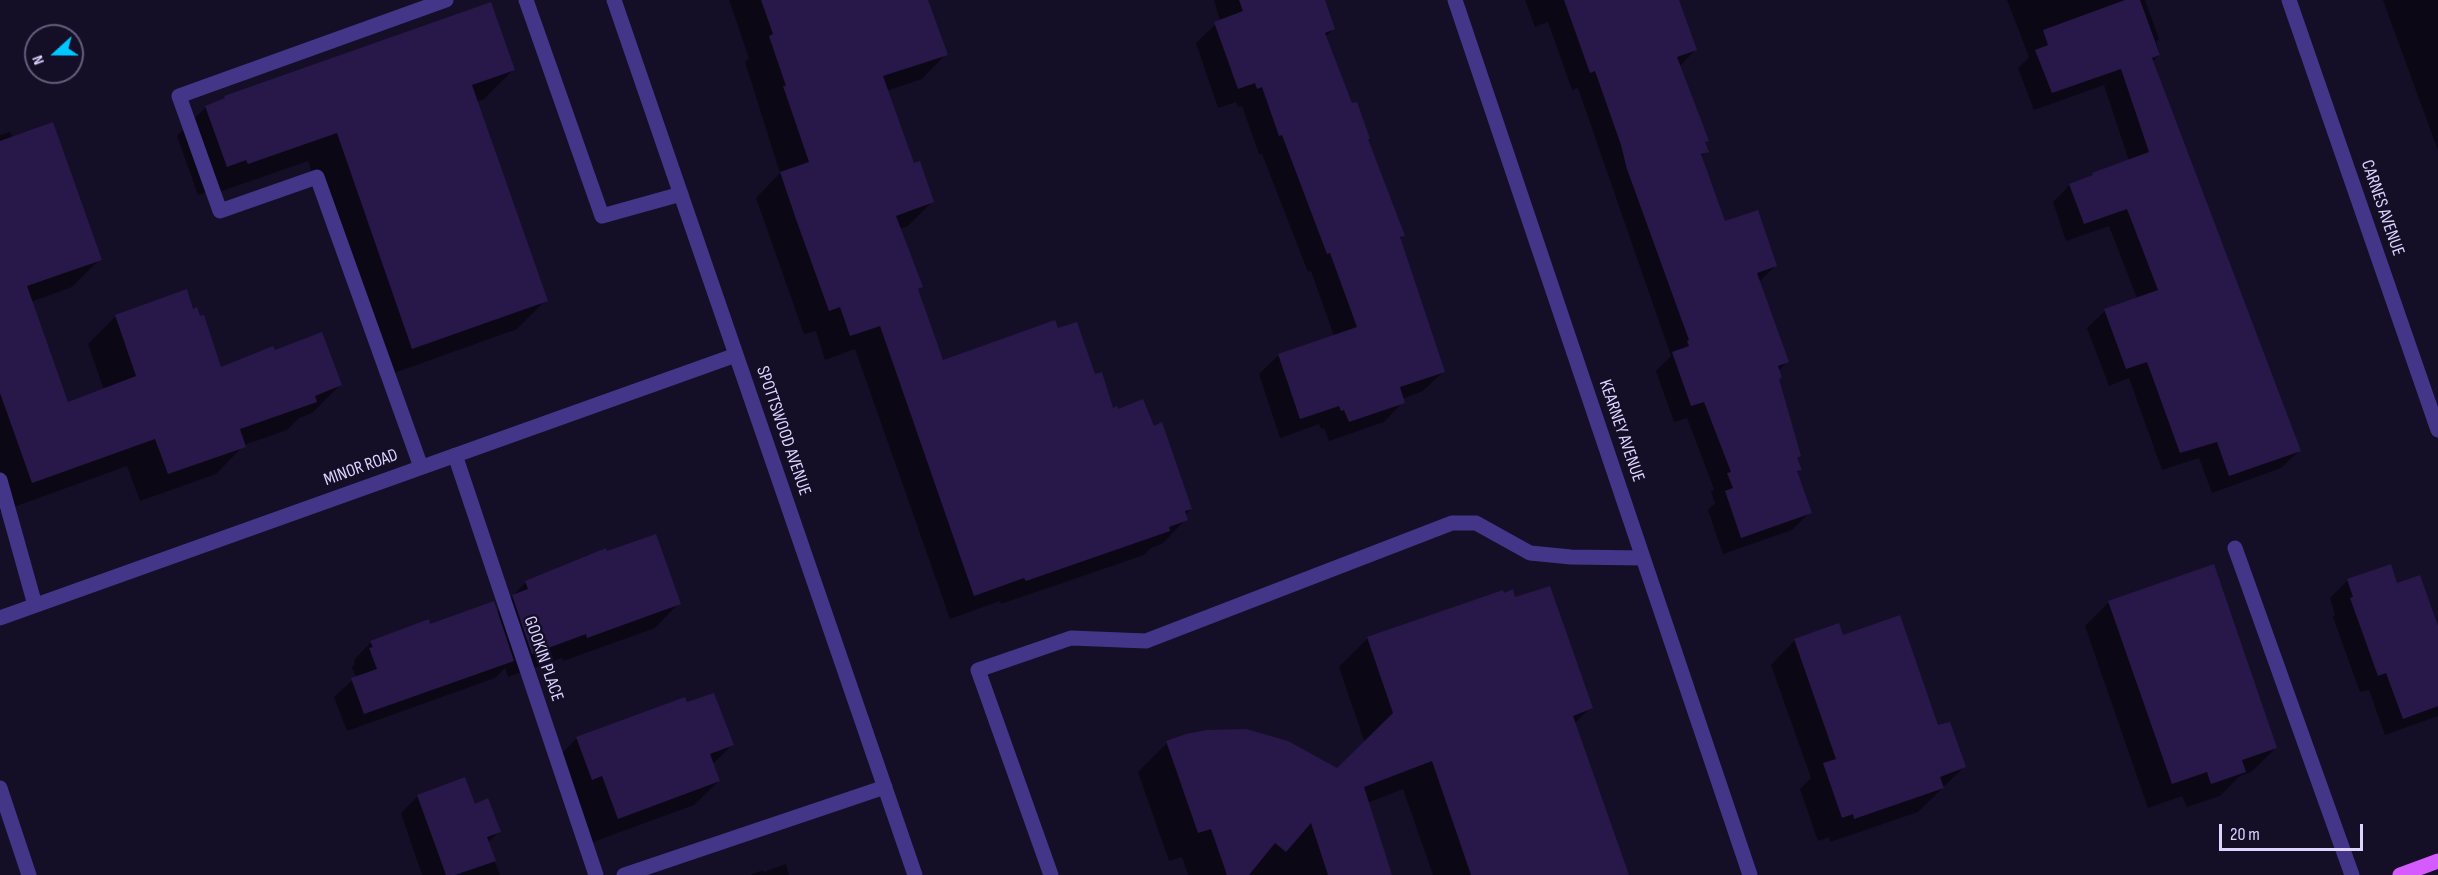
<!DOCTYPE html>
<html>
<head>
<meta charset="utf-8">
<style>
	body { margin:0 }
	#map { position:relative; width:2438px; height:875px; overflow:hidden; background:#150e27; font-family:"Sofia Sans Condensed",sans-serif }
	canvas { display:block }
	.north { position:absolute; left:24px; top:24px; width:60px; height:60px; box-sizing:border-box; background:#150e27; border:2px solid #655d7d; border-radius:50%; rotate:249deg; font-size:16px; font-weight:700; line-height:24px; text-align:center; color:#ded4ff }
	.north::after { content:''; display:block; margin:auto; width:21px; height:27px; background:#00c7ff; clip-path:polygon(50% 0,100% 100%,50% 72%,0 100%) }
	.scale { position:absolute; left:2219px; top:824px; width:144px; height:27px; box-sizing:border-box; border:3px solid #ded4ff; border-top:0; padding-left:8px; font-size:18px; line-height:21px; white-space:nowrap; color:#ded4ff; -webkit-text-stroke:4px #150e27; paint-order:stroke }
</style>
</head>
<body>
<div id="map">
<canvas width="2438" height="875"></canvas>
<div class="north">N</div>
<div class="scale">20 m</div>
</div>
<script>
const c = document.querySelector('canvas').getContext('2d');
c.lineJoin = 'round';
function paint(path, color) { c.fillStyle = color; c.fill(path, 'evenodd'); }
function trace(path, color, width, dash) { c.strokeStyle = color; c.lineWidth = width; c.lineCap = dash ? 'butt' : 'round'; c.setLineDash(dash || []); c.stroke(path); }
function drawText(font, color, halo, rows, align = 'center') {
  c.font = font + ' "Sofia Sans Condensed",sans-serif'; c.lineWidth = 5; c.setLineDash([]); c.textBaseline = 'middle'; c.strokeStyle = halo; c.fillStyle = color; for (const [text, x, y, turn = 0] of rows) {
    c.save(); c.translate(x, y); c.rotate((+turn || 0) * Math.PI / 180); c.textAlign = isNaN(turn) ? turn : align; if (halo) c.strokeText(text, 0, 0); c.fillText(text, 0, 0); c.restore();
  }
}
paint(new Path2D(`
	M729 0H847L946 54 922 79 886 91 913 165 932 202 908 226 899 229 921 287 917 291 942 362 1057 330 1094 376 1112 410 1191 509 1185 515 1186 519 1162 544 1151 548 1144 555 1001 604 1000 601 950 619 855 349 825 360 816 331 804 334 756 198 780 173 745 62 749 58Z
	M1214 0H1323L1333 29 1325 37 1403 235 1399 240 1443 372 1423 391 1402 399 1403 402 1384 422 1329 441 1324 428 1321 429 1319 424 1280 438 1259 374 1279 355 1334 336 1311 271 1308 272 1262 154H1259L1242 106 1238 107 1236 102 1218 108 1196 43 1220 20Z
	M1525 0H1677L1695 50 1679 67 1707 140 1704 143 1707 151 1701 157 1724 223 1776 265 1759 282 1787 362 1778 371V380L1799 456 1796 459 1800 470 1797 473 1810 512 1792 530 1723 554 1708 510 1715 503 1711 492 1714 489 1687 418 1674 422 1656 371 1671 356 1578 88 1572 90 1548 22 1535 27Z
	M2007 0H2145L2159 39 2156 42 2160 54 2152 62 2299 451 2281 468 2212 493 2199 458 2162 470 2129 378 2109 386 2087 328 2105 311 2137 298 2109 226 2066 241 2053 202 2070 185 2129 161 2104 85 2034 110 2018 68 2029 57Z
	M2383 0H2438V151L2437 148Z
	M513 70 484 99 476 102 546 300 517 329 383 377 308 161 219 192 217 188 198 195 177 136 206 107 220 101 225 97Z
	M10 132 13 138 100 259 72 287 31 302 67 404 104 390 88 344 116 316 192 311 220 369 274 351 340 385 312 413 299 418 287 430 244 445 216 474 140 501 127 466 0 512V135Z
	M2390 566 2396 585 2438 630V716L2385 735 2369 690 2360 692 2333 617 2335 615 2330 598 2347 581Z
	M526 582 679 603 655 628 563 661 562 658 508 677 505 668 495 678 347 731 334 697 356 677 352 667 355 664 354 660 371 642 430 626 496 613Z
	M1504 595 1514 599 1591 707 1574 724 1627 875H1433L1403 789 1367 803 1390 875H1188L1182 857 1169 861 1138 772 1167 743 1337 770 1365 743 1339 667 1368 638Z
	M2109 602 2276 748 2251 772 2240 776 2220 796 2187 807 2182 796 2148 808 2085 626Z
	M1842 637 1964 767 1918 812 1830 842 1829 837 1818 841 1800 789 1811 778 1771 665 1795 640Z
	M686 704 732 745 713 764 719 781 694 805 593 842 578 799 553 762 577 738Z
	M418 796 474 805 499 832 487 843 500 875H422L401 813Z
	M786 864 789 875H750L763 870 764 872Z`), '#0007');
paint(new Path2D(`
	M761 0H928L948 55 883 76 914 163 920 161 934 202 896 216 923 287 918 289 943 360 1055 320 1058 328 1077 322 1095 374 1102 372 1113 408 1117 406 1118 409 1143 399 1154 426 1162 422 1192 509 1185 511 1188 520 1169 527 1170 531 1026 581 1024 578 974 596 880 326 850 336 840 307 829 311 797 222 780 172 809 162 783 86H786L769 36 773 34Z
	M1239 0H1325L1335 29 1325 33 1352 103 1357 102 1370 139H1368L1405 236 1400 237 1445 372 1400 387 1405 403 1349 422 1344 410 1341 411 1339 406 1300 419 1278 354 1357 327 1330 253 1327 254 1282 135 1279 136 1262 87 1257 89 1255 83 1238 89 1214 22 1243 11Z
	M1564 0H1679L1697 50 1677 57 1709 141 1705 142 1709 152 1701 154 1725 221 1758 210 1777 266 1757 273 1789 362 1778 366 1782 378 1779 379 1801 456 1797 458 1802 470 1797 471 1812 513 1741 538 1725 491 1733 488 1727 473 1731 472 1704 402 1691 406 1672 352 1689 346 1687 341 1689 340 1627 169 1621 145 1595 71 1590 73Z
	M2125 0H2140L2160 55 2152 58 2301 451 2229 476 2217 442 2180 453 2147 362 2126 369 2104 309 2158 290 2127 209 2084 224 2069 184 2093 175 2092 173 2149 152 2121 69 2052 93 2035 50 2048 45 2043 30Z
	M491 2 515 70 472 85 548 301 412 349 337 133 248 164 246 160 227 167 205 106 225 98 224 96Z
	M53 122 102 260 27 286 68 402 136 376 115 315 187 289 193 309 197 307 200 316 204 315 221 367 273 346 275 350 322 332 342 385 315 396 317 402 240 429 246 447 168 474 155 439 32 483 0 393V141Z
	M656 534 681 604 587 638 586 634 532 654 512 595 528 589 525 581 606 548 607 551Z
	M2214 564 2277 748 2242 760 2246 772 2211 784 2207 772 2172 784 2108 601Z
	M2391 564 2397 583 2420 575 2438 626V706L2403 719 2386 673 2378 676 2350 598 2353 597 2347 579Z
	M1550 586 1593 708 1573 716 1629 875H1471L1432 761 1364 787 1392 875H1328L1311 823 1286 852 1275 843 1249 875H1227L1211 829 1198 833 1166 741 1186 734 1207 730 1246 729 1288 741 1337 768 1393 713 1367 637 1503 590 1504 593 1513 589 1515 597Z
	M494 601 514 661 364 714 351 678 377 669 369 648 373 647 370 641 429 619 430 624Z
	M1900 615 1938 725 1950 722 1966 767 1940 777 1944 788 1854 819 1853 814 1842 818 1823 763 1836 759 1794 639 1839 623 1843 635Z
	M714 693 734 745 710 754 720 781 618 819 602 776 592 780 576 737 685 697 687 702Z
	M465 777 475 804 488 798 501 832 487 837 496 861 455 875H446L417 795Z`), '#281849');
trace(new Path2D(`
	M526 0 602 216 681 194
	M614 0 915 875
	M1455 0 1750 875
	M2289 0 2438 430
	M455 455 596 875
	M421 467 317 177 220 211 179 96 446 0
	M0 480 35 605
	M2235 548 2352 875
	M0 618 736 355
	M0 788 29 875
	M624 875 885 787
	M1051 875 978 670 1071 638 1146 641 1452 523H1476L1530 553 1571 557 1643 558`), '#433689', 15);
trace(new Path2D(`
	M2400 875 2438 861`), '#d55bff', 15);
drawText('18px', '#ded4ff', '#150e27', [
	["CARNES AVENUE",2382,208,71],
	["SPOTTSWOOD AVENUE",783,431,71],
	["KEARNEY AVENUE",1621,431,71],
	["MINOR ROAD",361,468,-20],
	["GOOKIN PLACE",543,659,71]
]);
</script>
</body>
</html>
